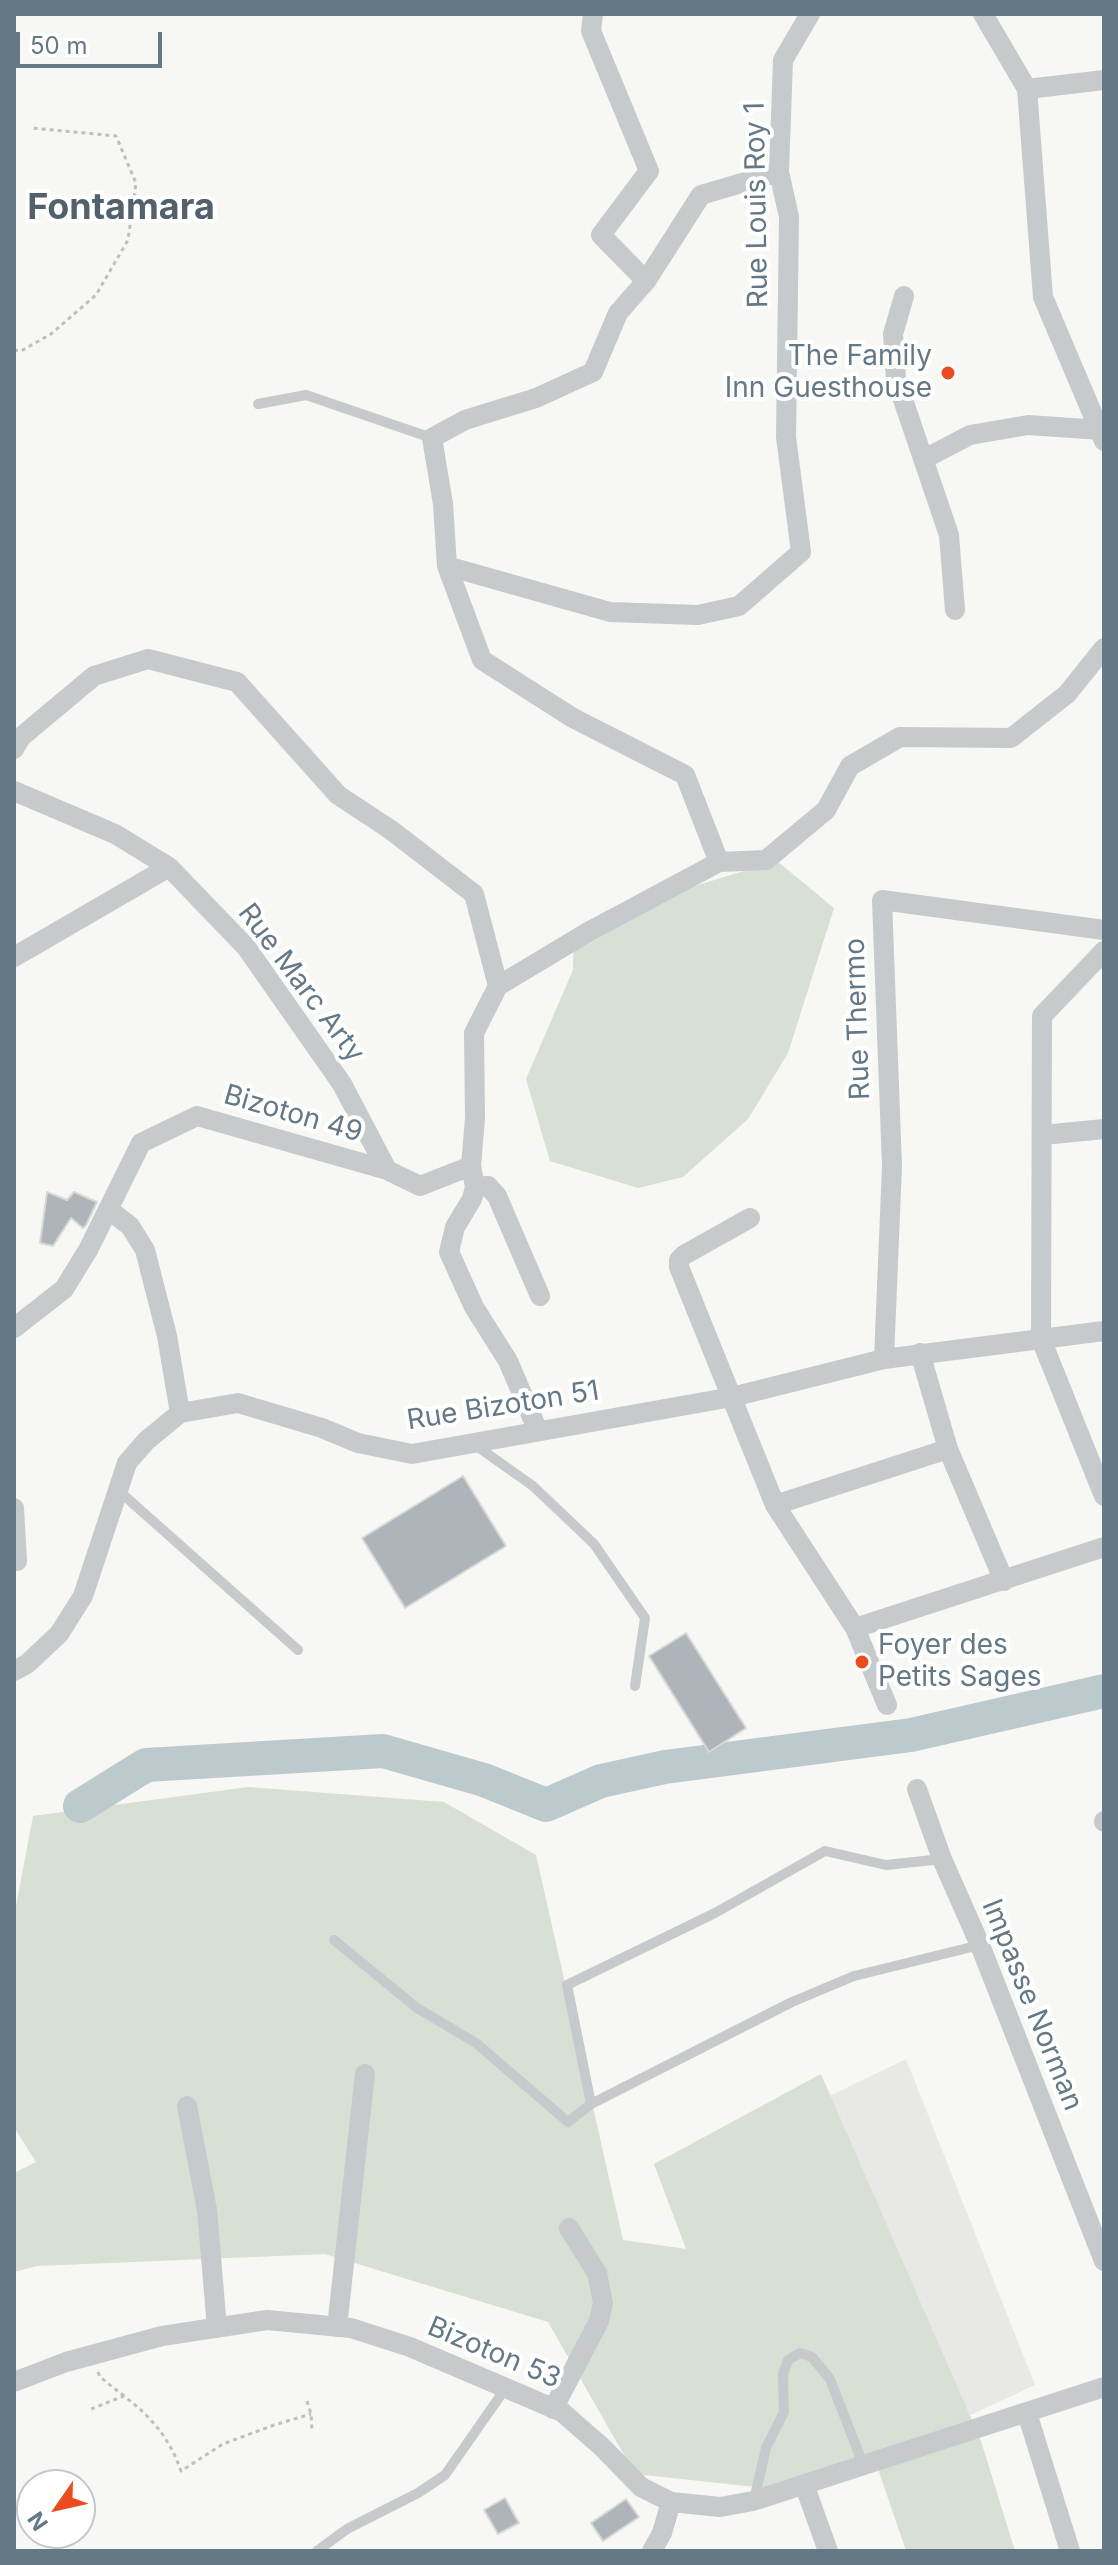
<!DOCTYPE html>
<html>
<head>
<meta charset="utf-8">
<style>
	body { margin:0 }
	#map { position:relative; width:1118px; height:2565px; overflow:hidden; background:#f7f7f3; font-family:Inter,sans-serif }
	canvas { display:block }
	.frame { position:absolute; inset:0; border:16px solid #647886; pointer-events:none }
	.north { position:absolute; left:16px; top:2469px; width:80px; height:80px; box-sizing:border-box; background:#fff; border:2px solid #c1c9cf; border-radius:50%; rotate:236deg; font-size:22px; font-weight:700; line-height:32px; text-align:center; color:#647886 }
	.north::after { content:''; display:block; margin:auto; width:28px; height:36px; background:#ec4a1f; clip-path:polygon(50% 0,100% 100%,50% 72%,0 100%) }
	.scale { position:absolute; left:16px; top:32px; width:146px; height:36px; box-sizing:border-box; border:4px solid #647886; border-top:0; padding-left:10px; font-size:24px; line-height:28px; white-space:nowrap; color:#647886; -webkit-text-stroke:6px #fff; paint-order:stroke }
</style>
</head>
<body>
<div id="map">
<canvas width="1118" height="2565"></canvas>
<div class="frame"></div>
<div class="north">N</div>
<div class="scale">50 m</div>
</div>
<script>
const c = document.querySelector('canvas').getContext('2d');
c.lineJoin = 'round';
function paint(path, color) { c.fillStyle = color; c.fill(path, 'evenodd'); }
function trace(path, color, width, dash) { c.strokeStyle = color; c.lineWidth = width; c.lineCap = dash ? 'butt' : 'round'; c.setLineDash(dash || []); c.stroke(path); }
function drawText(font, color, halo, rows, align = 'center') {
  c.font = font + ' Inter,sans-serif'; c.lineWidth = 8; c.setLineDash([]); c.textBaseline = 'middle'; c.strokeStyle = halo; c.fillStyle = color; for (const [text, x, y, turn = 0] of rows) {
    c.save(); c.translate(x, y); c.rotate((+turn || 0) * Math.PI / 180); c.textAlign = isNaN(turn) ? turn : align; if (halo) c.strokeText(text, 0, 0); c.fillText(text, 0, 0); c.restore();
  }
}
paint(new Path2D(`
	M906 2059 1035 2385 900 2448 765 2127Z`), '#e8e9e7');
paint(new Path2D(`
	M777 861 834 908 788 1053 748 1119 683 1177 638 1188 550 1161 526 1079 573 970 574 929 632 905Z
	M248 1787 444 1802 536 1855 623 2240 686 2249 654 2164 821 2074 981 2441 1015 2551H906L876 2463 793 2491 635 2474 548 2322 325 2254 37 2266 14 2272V2173L36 2162 14 2127V1917L33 1816Z`), '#d8dfd4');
trace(new Path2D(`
	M80 1806 146 1765 383 1751 484 1780 546 1805 601 1781 665 1767 911 1735 1104 1691`), '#bcc9cd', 34);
const building = new Path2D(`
	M47 1192 67 1200 74 1192 97 1202 86 1225 83 1228 71 1218 53 1246 40 1243Z
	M463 1476 506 1546 405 1608 362 1538Z
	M686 1633 746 1728 709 1752 649 1656Z
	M505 2498 519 2523 498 2534 484 2510Z
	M626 2499 639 2517 603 2541 591 2523Z`);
paint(building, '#adb5bb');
trace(building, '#d8d8d6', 2);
trace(new Path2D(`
	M14 350 21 351 51 334 96 295 128 240 136 183 116 136 32 128
	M98 2372 100 2377 124 2396
	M307 2401 311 2414 312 2431
	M91 2409 124 2396C152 2418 169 2437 181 2471L223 2444 274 2425 311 2414`), '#bdc0c2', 3, [4, 4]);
trace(new Path2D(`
	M258 404 306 395 432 438
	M475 1445 533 1486 594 1544 645 1618 635 1686
	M119 1491 298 1650
	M942 1859 886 1865 825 1851 715 1913 567 1985 591 2104 792 2002 854 1976 980 1945
	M334 1940 417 2008 476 2043 568 2122 591 2104
	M754 2500 766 2448 784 2412 783 2374 788 2360 800 2353 812 2357 830 2379 863 2464
	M317 2551 347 2529 418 2493 445 2475 505 2389`), '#c6cacd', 10);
trace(new Path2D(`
	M593 14 591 31 649 171 601 235 646 281
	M983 14 1027 89 1043 297 1104 441
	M1027 89 1104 80
	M904 296 893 334 896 379 949 535 955 610
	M924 459 970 435 1028 425 1101 430
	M447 566 443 504 432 438 465 420 536 398 593 372 618 313 646 281 701 195 779 172
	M14 749 21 737 94 676 148 659 237 682 338 795 391 830 474 894 498 986
	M14 791 115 834 169 867 246 947 342 1084 387 1170
	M719 862 685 775 573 718 482 660 447 566 610 612 698 615 739 606 801 552 786 437 789 217 779 172 783 60 810 14
	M1104 951 1042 1016 1041 1339 1104 1496
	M14 957 169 867
	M498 986 588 932 719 862 766 860 826 810 850 766 900 737 1011 738 1067 694 1104 648
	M1043 1135 1104 1129
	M471 1166 475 1187 472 1199 455 1227 449 1252 474 1307 508 1361 538 1431
	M475 1187 488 1186 497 1196 540 1296
	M108 1209 130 1226 145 1250 167 1336 180 1413
	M750 1218 684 1255 679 1260V1267L775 1505 855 1628 1104 1547
	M14 1328 64 1289 88 1250 141 1143 197 1116 387 1170 420 1186 471 1166 475 1118 474 1033 498 986
	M920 1353 948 1449 1004 1581
	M884 1359 892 1166 882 900 1104 930
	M775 1505 948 1449
	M14 1508 17 1561
	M855 1628 887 1705
	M14 1671 27 1664 59 1634 83 1596 127 1463 146 1441 180 1413 238 1403 322 1428 358 1443 412 1454 732 1397 884 1359 1104 1331
	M917 1789 942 1859 980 1945 1104 2261
	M1104 1821V1822
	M187 2106 207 2210 217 2328
	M337 2327 365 2074
	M14 2382 66 2362 162 2336 267 2320 351 2328 410 2347 562 2412 602 2447 641 2487 671 2502 720 2507 753 2501 1104 2387
	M553 2409 599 2321 603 2303 597 2273 569 2228
	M1027 2413 1070 2551
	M804 2484 828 2551
	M652 2551 662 2533 671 2502`), '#c6cacd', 20);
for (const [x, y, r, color] of [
	[948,373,8,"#ec4a1f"],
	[862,1662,8,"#ec4a1f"]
]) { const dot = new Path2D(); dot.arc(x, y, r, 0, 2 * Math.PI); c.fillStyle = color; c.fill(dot); trace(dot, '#fff', 3); }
drawText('28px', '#647886', '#fff', [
	["Rue Louis Roy 1",757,205,-91],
	["Rue Marc Arty",301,983,53],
	["Rue Thermo",858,1019,-92],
	["Bizoton 49",293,1114,16],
	["Rue Bizoton 51",503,1406,-9],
	["Impasse Norman",1032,2005,68],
	["Bizoton 53",494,2353,23]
]);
drawText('28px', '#647886', '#fff', [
	["The Family",932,357],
	["Inn Guesthouse",932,389],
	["Foyer des",878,1646,"left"],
	["Petits Sages",878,1678,"left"]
], 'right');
drawText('bold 36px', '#53616b', '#fff', [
	["Fontamara",121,208]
]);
</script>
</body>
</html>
